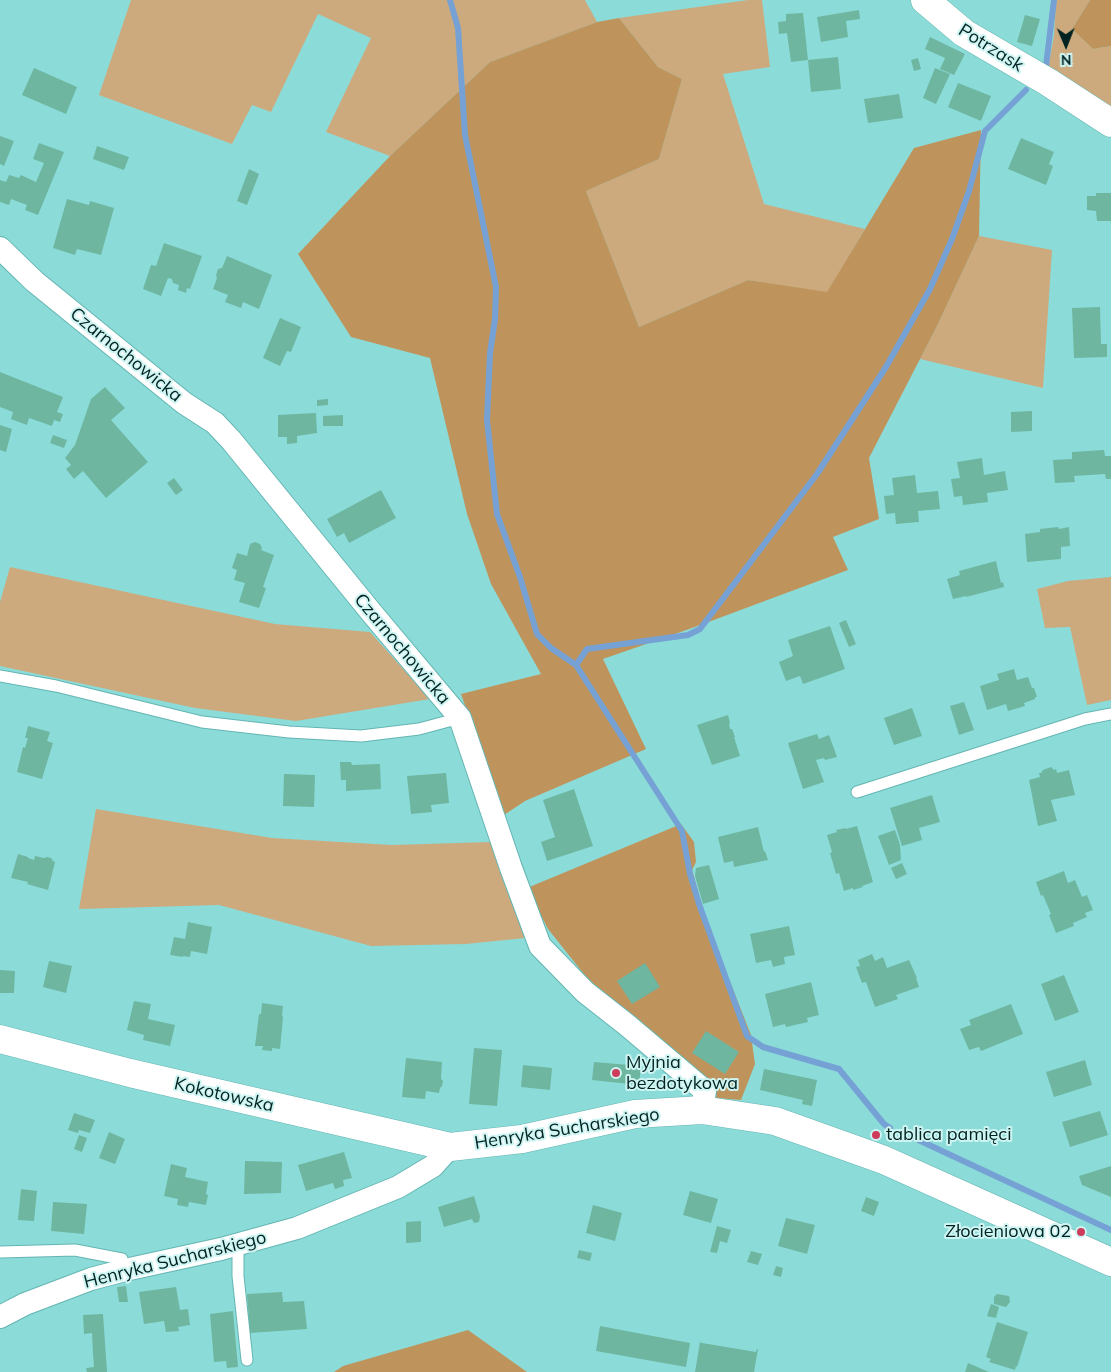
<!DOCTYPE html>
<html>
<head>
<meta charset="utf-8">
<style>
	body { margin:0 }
	#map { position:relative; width:1111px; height:1372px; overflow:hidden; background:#8bdcd9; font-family:Mulish,sans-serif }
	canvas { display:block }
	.north { position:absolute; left:1041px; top:20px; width:50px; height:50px; -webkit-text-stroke:4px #cff5f3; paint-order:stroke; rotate:179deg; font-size:14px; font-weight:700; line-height:20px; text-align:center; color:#002221 }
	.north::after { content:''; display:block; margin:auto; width:18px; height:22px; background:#002221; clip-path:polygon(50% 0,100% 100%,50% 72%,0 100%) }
</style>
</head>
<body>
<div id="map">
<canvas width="1111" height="1372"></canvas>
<div class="north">N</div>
</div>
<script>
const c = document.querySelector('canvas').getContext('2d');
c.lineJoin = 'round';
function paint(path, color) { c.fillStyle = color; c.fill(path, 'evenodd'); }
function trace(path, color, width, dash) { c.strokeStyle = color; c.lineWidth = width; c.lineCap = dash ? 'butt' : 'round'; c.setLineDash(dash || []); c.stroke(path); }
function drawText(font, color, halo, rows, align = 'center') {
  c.font = font + ' Mulish,sans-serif'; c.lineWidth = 4; c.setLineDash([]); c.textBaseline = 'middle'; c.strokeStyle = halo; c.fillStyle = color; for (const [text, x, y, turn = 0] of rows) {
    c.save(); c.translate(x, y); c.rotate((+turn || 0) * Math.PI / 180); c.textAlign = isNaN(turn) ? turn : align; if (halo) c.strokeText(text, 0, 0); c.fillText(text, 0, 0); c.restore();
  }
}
paint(new Path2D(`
	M131 0H585L597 22 490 62 390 156 326 132 371 38 318 14 271 112 252 105 232 144 99 95Z
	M748 0H762L770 67 723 74 764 204 865 229 827 293 748 280 639 327 586 191 659 159 682 79 658 67 619 18Z
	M1056 0H1090L1072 29 1093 49 1111 46V112L1048 69 1054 35Z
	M979 236 1052 250 1043 388 920 359 937 326Z
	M10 567 275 624 370 632 430 699 296 721 195 708 0 666V602Z
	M1111 577V700L1087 705 1070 627 1045 628 1037 589 1068 581Z
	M96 809 272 838 392 845 490 842 525 938 466 944 371 946 219 905 79 909Z`), '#ccaa7e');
paint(new Path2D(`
	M1090 0H1111V46L1093 49 1072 29Z
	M619 18 658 67 682 79 659 159 586 191 639 327 748 280 827 292 914 148 981 130 979 236 937 326 869 458 879 519 833 537 848 570 695 627 603 659 646 749 525 801 504 815 461 694 541 674 491 584 467 514 430 358 351 337 298 254 390 156 490 62 597 22Z
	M681 824 694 842 696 862 692 870 708 926 751 1035 755 1064 741 1100 717 1098 599 993 548 929 527 888Z
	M468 1330 527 1372H334L343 1366Z`), '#bf945c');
trace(new Path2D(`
	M450 0 458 28 465 135 496 287 495 319 490 353 487 420 497 514 520 577 537 634 551 648 576 665 682 831 690 874 699 904 747 1036 763 1047 839 1069 884 1124 890 1128
	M1046 66 1054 0
	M576 665 587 649 688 635 700 629 817 474 886 367 930 289 952 239 969 191 985 131 1026 90
	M912 1137 1111 1230`), '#75a1d4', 6);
paint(new Path2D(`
	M859 10 860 19 846 21 848 37 821 42 817 17Z
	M803 13 808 60 838 57 841 89 811 92 808 60 791 62 787 33 779 34 778 22 786 21V14Z
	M1025 15 1040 19 1032 46 1017 42Z
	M930 37 965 54 954 75 940 69 945 58 925 49Z
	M918 58 921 69 914 71 911 60Z
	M34 68 77 87 66 114 22 95Z
	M935 68 950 74 936 104 923 98Z
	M958 83 991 96 981 121 948 107Z
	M899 94 903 118 868 123 864 99Z
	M0 136 14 141 4 166 0 164Z
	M1021 138 1054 152 1049 164 1053 166 1046 185 1008 169Z
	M39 143 64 152 38 215 25 210 27 205 11 199 9 205 0 202V180L6 182 9 175 19 178 21 175 36 182 44 163 33 159Z
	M97 146 129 157 124 170 93 159Z
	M249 169 259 174 247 205 237 201Z
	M1096 193H1111V221H1097L1096 211 1087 210V196H1096Z
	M67 199 89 205 90 201 114 208 101 255 77 249 75 255 53 248Z
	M164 243 202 256 190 289 187 288 186 293 178 290 179 285 173 283 172 279 168 278 161 296 143 289 151 265 156 266Z
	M227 256 272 275 259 309 243 302 241 308 225 302 228 295 213 289 217 278 216 275 218 269 222 268Z
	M1100 307 1101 344H1107V357L1074 358 1072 308Z
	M280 318 301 327 291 352 287 351 280 366 263 358Z
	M0 372 63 397 57 412 63 414 60 422 54 420 52 426 29 418 27 425 11 419 13 412 0 407Z
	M105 387 125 408 111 420 148 462 106 498 83 471 74 479 66 469 71 465 65 458 75 445 91 399Z
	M328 399V405L317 406V400Z
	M1032 411V431L1011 432V412Z
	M316 413 317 433 297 436V443L287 444V437H278V415Z
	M343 415V426H323V416Z
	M0 425 12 429 6 452 0 450Z
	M53 435 67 440 64 448 50 443Z
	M1104 450 1105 456H1111V479H1106L1105 474 1074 476 1075 482 1055 483 1053 460 1072 459V452Z
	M982 458 984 475 1005 471 1008 490 987 493 988 502 963 505 962 496 954 497 951 479 960 478 957 462Z
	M915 475 917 493 938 491 940 509 918 511 919 522 896 524 895 513 886 514 884 496 894 495 892 478Z
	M174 478 183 490 176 495 167 483Z
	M381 490 396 518 349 543 344 533 337 537 327 519Z
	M1058 527 1059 529 1069 527 1070 546 1061 547V559L1027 562 1025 534 1040 532V529Z
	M255 542 260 544 262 548 261 550 274 555 263 587 266 588 259 608 239 602 245 583 234 580 237 570 232 568 237 553 247 556 250 544Z
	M996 561 1001 583 1003 582 1004 587 966 597V596L953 599 947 579 960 575 959 571Z
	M846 620 856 644 849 647 839 623Z
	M830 626 845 669 803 684 800 676 786 681 779 662 793 656 788 640Z
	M1014 669 1017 680 1028 677 1032 688H1034L1037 697H1035V699L1024 703 1025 706 1008 711 1006 704 987 710 980 686 999 680 997 674Z
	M964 702 974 730 959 735 950 706Z
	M912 708 922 736 894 745 884 718Z
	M728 715 730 723 729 724 730 729H732L735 737H734L740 756 712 765 697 725Z
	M28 726 50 732 47 741 53 743 42 779 17 772 23 747 25 748 28 738H25Z
	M817 734 819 739 829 735 837 757 825 760 824 758 816 760 824 782 803 789 788 743Z
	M340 762H351L352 765 380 764 381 789 346 791V780H341Z
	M1051 767 1054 770 1056 769 1057 773 1069 770 1075 795 1051 800 1057 821 1038 826 1029 780 1040 777 1039 773H1041L1043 770Z
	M446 773 449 803 431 805 432 812 411 814 407 776Z
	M284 774 315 775 314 807 283 806Z
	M574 789 593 846 547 861 541 842 555 837 543 800Z
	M932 795 940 822 919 828 922 840 902 846 890 808Z
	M857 826 873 882 862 886 863 887 853 890V888L844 891 839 873 836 874 830 853 832 852 827 835 837 832 836 830 846 828V829Z
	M758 827 764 852 765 851 768 860 734 867 733 861 724 863 718 837Z
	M895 830 900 845 901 860 889 865 878 836Z
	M18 854 28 857V858L34 860 35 856 44 858 47 857 51 858 53 861 55 862 48 890 27 884 28 882 11 878Z
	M902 863 907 874 896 879 891 868Z
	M709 865 719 899 703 904 695 876 696 868Z
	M1064 871 1068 883 1075 880 1082 897 1087 895 1093 910 1085 913 1087 917 1073 923 1074 926 1056 933 1049 915 1051 914 1043 895 1041 896 1036 882Z
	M188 922 212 927 207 954 191 951 190 957 183 956V957L170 955 174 937 185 939Z
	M789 926 795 955 784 957 785 964 773 967 771 960 756 963 750 934Z
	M872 954 875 961 883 957 887 968 909 960 917 978H916L919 987 896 995 898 999 875 1007 866 982 862 983 856 967 860 966 858 960Z
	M49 961 72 966 66 993 43 987Z
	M645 963 660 987 632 1004 617 981Z
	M0 970 15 971 14 993H0Z
	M1064 975 1079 1012 1055 1021 1041 984Z
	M811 982 819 1015 807 1018 808 1022 786 1027 785 1024 773 1027 765 994Z
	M134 1001 151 1004 148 1019 175 1025 170 1046 143 1040 144 1035 127 1030Z
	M262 1003 283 1006 282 1016 283 1017 280 1049 272 1048V1051L262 1050 263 1046H255L259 1014H261Z
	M1011 1004 1023 1034 981 1051 979 1047 969 1050 960 1029 971 1025 969 1020Z
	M706 1031 739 1052 725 1074 692 1053Z
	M474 1048 502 1050 497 1106 469 1104Z
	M406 1058 442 1062 441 1079 443 1081 442 1086 440 1088 439 1093 426 1091 425 1099 402 1097Z
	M1085 1060 1092 1085 1054 1097 1046 1072Z
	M594 1062 641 1066 639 1085 592 1080Z
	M523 1065 552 1068 550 1090 521 1087Z
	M764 1069 817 1080 812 1106 802 1104 803 1100 760 1090Z
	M1100 1111 1108 1135 1070 1147 1062 1122Z
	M74 1113 95 1120 90 1133 79 1130 78 1133 68 1130Z
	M109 1132 125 1139 115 1164 99 1158Z
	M79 1135 87 1138 82 1152 74 1149Z
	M344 1152 352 1178 343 1180 344 1186 335 1189 333 1183 306 1191 298 1165Z
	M245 1161 282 1162 281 1193 244 1194Z
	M171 1164 187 1168 185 1177 208 1182 206 1194 208 1195 206 1205 189 1202 188 1207 177 1205 178 1199 164 1196Z
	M1111 1166V1197L1082 1185 1079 1176Z
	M21 1189 37 1191 34 1221 18 1220Z
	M690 1191 718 1199 711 1223 683 1215Z
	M474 1196 480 1216 479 1222 474 1223 472 1219 444 1227 438 1207Z
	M866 1197 879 1202 874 1216 861 1211Z
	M53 1202 87 1204 84 1234 51 1231Z
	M593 1205 622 1213 615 1241 586 1233Z
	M786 1218 815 1225 807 1254 778 1246Z
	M421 1221V1242L406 1243V1222Z
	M717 1226 731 1230 727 1243 720 1241 717 1253 710 1252Z
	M579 1250 592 1253 590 1261 577 1258Z
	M751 1251 762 1254 758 1265 747 1262Z
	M776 1266 783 1268 781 1277 773 1275Z
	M126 1286 128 1302H119L117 1287Z
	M176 1287 180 1310 188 1309 190 1325 178 1327 179 1331 166 1332 164 1321 144 1324 139 1292Z
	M282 1292 283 1302 304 1301 307 1329 250 1333 247 1294Z
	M997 1294 1009 1296 1010 1302 1006 1307 994 1304V1297Z
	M991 1304 999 1307 996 1318 987 1316Z
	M233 1311 238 1367 227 1368 226 1361 214 1362 210 1314Z
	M103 1314 107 1372H87L86 1368 94 1367 93 1353 92 1333 84 1334 83 1315Z
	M997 1322 1028 1332 1017 1367 1016 1366 1015 1370 989 1362 991 1359 986 1357Z
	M600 1326 690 1343 686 1367 596 1351Z
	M700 1342 702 1343 756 1352 757 1349H758L754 1372H695Z
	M968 1363 989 1372H965Z`), '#6eb6a0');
const lane = new Path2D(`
	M0 676 56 686 202 722 289 732 361 736 419 729 460 718
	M857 792 1085 719 1111 714
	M238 1245V1276L247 1360
	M0 1252 75 1250 122 1259 125 1270`);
const street = new Path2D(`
	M0 248 34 281 184 403 215 423 231 440 371 612 460 718 511 868 540 946 585 992 627 1025 705 1091 702 1110
	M0 1317 25 1304 91 1279 125 1270 221 1249 297 1228 398 1187 433 1166 450 1147`);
const secondary = new Path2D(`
	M925 0 964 33 1048 82 1111 123
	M0 1039 130 1073 450 1147 522 1139 635 1114 702 1110 775 1121 884 1160 1111 1262`);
trace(lane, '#64b5b2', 13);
trace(street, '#64b5b2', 24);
trace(secondary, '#64b5b2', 29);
trace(lane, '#fff', 11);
trace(street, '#fff', 22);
trace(secondary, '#fff', 28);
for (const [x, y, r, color] of [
	[616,1073,5,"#cd3d5b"],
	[876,1135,5,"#cd3d5b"],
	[1081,1232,5,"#cd3d5b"]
]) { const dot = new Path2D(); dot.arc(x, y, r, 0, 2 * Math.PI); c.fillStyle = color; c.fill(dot); trace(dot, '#cff5f3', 2); }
drawText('18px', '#002221', '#cff5f3', [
	["Potrzask",991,48,32],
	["Czarnochowicka",126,355,39],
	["Czarnochowicka",402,649,50],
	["Kokotowska",224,1095,13],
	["Henryka Sucharskiego",567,1129,-9],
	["Henryka Sucharskiego",175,1260,-14]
]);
drawText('18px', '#002221', '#cff5f3', [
	["Myjnia",626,1063],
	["bezdotykowa",626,1084],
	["tablica pamięci",886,1135],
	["Złocieniowa 02",1071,1232,"right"]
], 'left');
</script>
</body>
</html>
